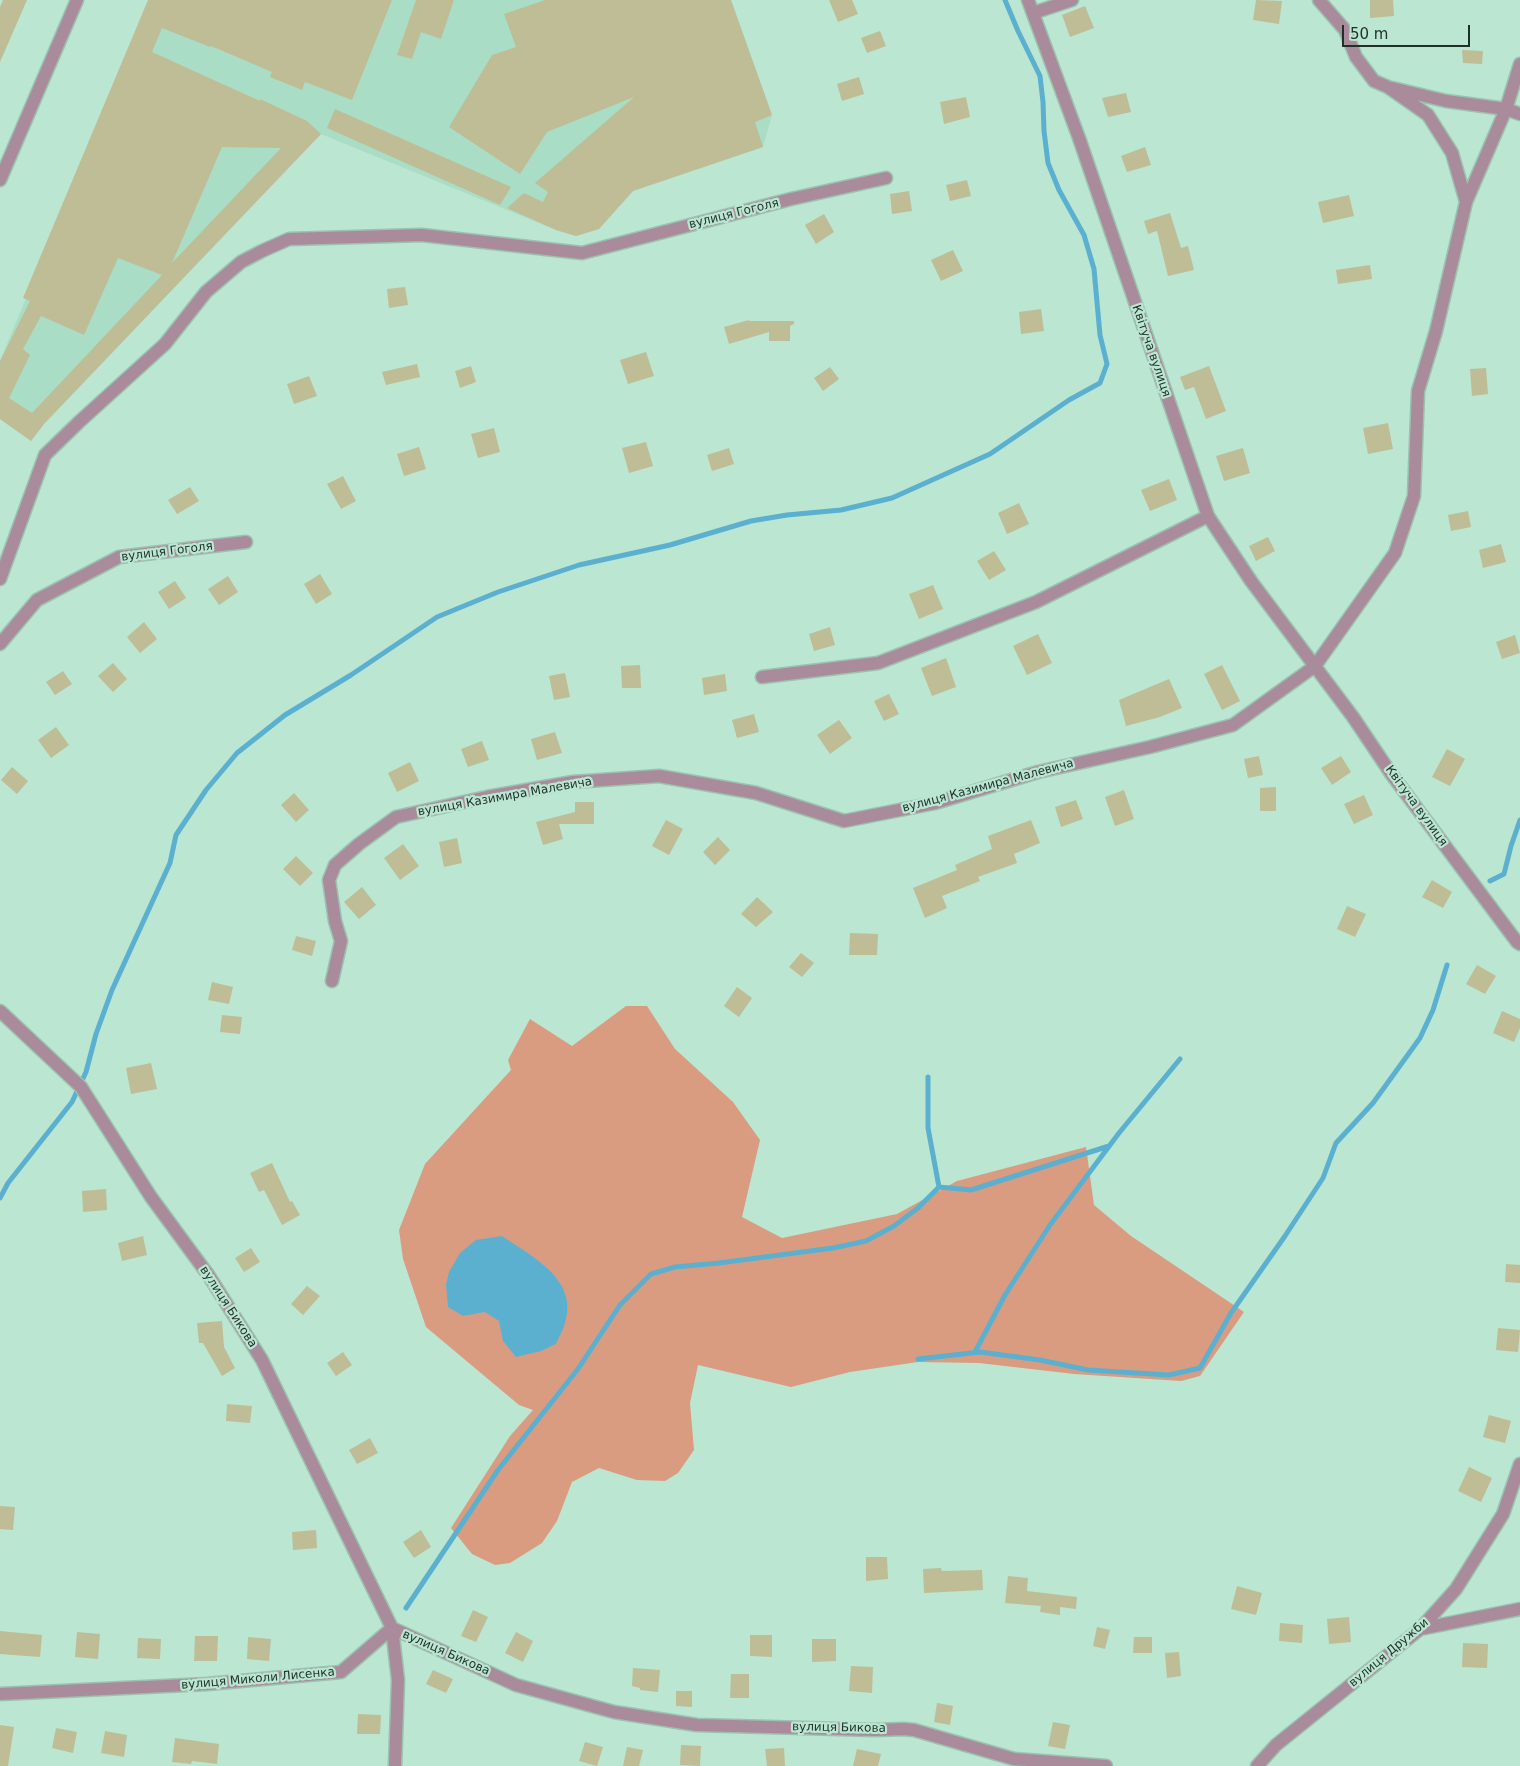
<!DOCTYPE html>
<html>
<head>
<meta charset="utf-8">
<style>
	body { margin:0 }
	#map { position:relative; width:1520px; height:1766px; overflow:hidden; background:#bae6d2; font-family:"DejaVu Sans",sans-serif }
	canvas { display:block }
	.scale { position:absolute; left:1342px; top:25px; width:128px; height:22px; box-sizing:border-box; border:2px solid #1f3028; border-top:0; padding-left:6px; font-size:15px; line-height:18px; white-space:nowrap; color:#1f3028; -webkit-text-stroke:4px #bae6d2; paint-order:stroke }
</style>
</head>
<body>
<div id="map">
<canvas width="1520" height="1766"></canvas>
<div class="scale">50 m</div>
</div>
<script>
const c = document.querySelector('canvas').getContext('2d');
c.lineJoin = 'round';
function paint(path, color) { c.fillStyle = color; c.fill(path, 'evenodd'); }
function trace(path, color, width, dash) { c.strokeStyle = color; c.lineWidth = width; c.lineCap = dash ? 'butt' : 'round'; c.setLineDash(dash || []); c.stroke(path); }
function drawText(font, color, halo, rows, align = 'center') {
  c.font = font + ' "DejaVu Sans",sans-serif'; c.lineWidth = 4.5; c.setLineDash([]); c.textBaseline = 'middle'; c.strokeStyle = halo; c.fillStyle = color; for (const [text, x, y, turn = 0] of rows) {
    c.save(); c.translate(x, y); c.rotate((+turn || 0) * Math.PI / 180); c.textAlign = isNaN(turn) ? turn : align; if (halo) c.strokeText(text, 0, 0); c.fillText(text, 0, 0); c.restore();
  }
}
paint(new Path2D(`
	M149 0H731L772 115 763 147 633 191 599 229 576 236 556 230 321 134 44 424 31 441 0 419V361Z`), '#a9ddc6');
paint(new Path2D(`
	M626 1006H647L675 1049 733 1102 760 1140 742 1217 782 1238 897 1214 957 1181 1086 1147 1094 1205 1131 1236 1244 1312 1200 1376 1181 1381 1074 1374 979 1363 918 1362 850 1372 791 1387 698 1365 690 1403 694 1450 678 1473 665 1481 637 1480 599 1468 572 1482 557 1521 542 1543 510 1563 495 1565 472 1554 451 1528 510 1436 533 1410 519 1405 426 1327 403 1259 399 1230 425 1164 511 1070 508 1060 530 1019 572 1046Z`), '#da9c80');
paint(new Path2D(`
	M502 1236C531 1256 579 1279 565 1323 563 1330 559 1337 556 1344L541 1351 516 1357 503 1341 499 1321 485 1312 463 1316 448 1307 446 1284 449 1272 460 1253 476 1240Z`), '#5bb0d0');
trace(new Path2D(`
	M1490 881 1504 874 1511 846 1520 820
	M939 1187 971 1190 1109 1146
	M0 1198 8 1183 72 1102 86 1072 96 1034 112 990 170 863 176 835 206 790 237 753 285 715 351 675 437 617 498 592 579 565 670 545 751 521 787 515 841 510 892 498 990 454 1069 400 1100 383 1107 364 1100 335 1094 269 1084 235 1059 190 1048 163 1044 131 1043 102 1040 76 1018 31 1005 0
	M975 1352 1005 1295 1050 1225 1119 1133 1180 1059
	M918 1359 980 1352 1040 1360 1088 1370 1136 1373 1169 1375 1200 1368 1231 1313 1285 1236 1323 1178 1336 1143 1373 1103 1420 1038 1433 1010 1447 965
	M406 1608 498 1470 578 1369 620 1305 651 1274 675 1267 719 1263 833 1248 866 1241 894 1226 918 1208 939 1187 928 1128V1077`), '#5bb0d0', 5);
paint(new Path2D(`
	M3 0H27L0 62V7Z
	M148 0H392L352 100 305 82 302 90 270 77 272 72 211 46 210 47 162 28 152 52 260 101V99L307 121 321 134 44 424 31 441 0 419V361L30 301 23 298ZM222 147 281 148 172 263ZM118 258 162 275 32 413 9 398 30 355 23 349 41 316 84 335Z
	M416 0H454L441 39 421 32 412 59 397 55Z
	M545 0H731L772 115 755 122 763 147 633 191 599 229 576 236 556 230 507 208 524 193 543 202 548 192 535 183 634 97 547 132 520 174 449 127 492 55 516 47 504 14Z
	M829 0H852L858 14 838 22Z
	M1256 0 1282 1 1279 24 1253 20Z
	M1370 0H1393L1394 16 1370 18Z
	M1085 6 1094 28 1070 37 1062 15Z
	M880 31 886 46 867 53 861 38Z
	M1462 50 1483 51 1482 64 1463 63Z
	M859 77 864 94 842 101 837 84Z
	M1126 93 1131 112 1108 117 1102 98Z
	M966 97 970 117 944 124 940 102Z
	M335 109 511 187 500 205 327 128Z
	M1145 147 1151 165 1127 172 1121 156Z
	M967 180 971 196 950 201 946 185Z
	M909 191 912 211 892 214 890 194Z
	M1349 195 1354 216 1323 223 1318 202Z
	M1170 213 1181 248 1188 246 1194 270 1168 276 1157 231 1148 234 1144 221Z
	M824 214 834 232 816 244 805 225Z
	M953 250 963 271 941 281 931 260Z
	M1370 265 1372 279 1338 284 1336 270Z
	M405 287 408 305 389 308 387 289Z
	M1041 309 1044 331 1021 334 1019 312Z
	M749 320V321H794V324L790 326V341H769V332L729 344 724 327Z
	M646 352 654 376 628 384 620 360Z
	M417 364 420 377 386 385 382 372Z
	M471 366 476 382 460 388 455 371Z
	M1209 366 1226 411 1206 419 1194 387 1185 390 1180 377Z
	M830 367 839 379 823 391 814 378Z
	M1486 368 1488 394 1472 396 1470 369Z
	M309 376 317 396 294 404 287 384Z
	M1388 423 1393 449 1368 454 1363 428Z
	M494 428 500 452 478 458 471 434Z
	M646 442 653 466 629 473 622 448Z
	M419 447 426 469 404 476 397 454Z
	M729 448 734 464 712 471 707 455Z
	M1243 448 1250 473 1224 481 1216 456Z
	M343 476 356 501 341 509 327 484Z
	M1169 479 1177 500 1150 511 1141 490Z
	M190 487 199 501 177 514 168 500Z
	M1019 503 1029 524 1007 534 998 513Z
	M1468 511 1471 527 1451 531 1448 515Z
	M1268 537 1275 551 1256 561 1249 546Z
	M1501 544 1506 562 1483 568 1479 550Z
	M994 551 1006 570 989 580 977 561Z
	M320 574 332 594 316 604 304 584Z
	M228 576 238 592 219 605 208 589Z
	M175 581 186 598 169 609 158 592Z
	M933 585 943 609 919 619 909 594Z
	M144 622 157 639 140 653 127 637Z
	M830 627 835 645 814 651 809 634Z
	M1038 634 1052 663 1027 675 1013 646Z
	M1515 635 1520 653 1502 659 1496 642Z
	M946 658 956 687 932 696 921 668Z
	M113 663 127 679 113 692 98 676Z
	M640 665 641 688H622L621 666Z
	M1222 665 1240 701 1222 710 1204 674Z
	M63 671 72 684 55 695 46 682Z
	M565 673 570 697 554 700 549 676Z
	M725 674 727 691 704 695 702 678Z
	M1169 679 1182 708 1160 717 1126 726 1119 700Z
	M889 694 899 714 884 721 874 701Z
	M754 714 759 732 737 738 732 720Z
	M839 720 852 738 830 754 817 735Z
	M56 727 69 745 51 758 38 740Z
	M555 732 562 753 537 760 531 739Z
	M482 741 489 760 468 767 461 749Z
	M1447 749 1465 759 1450 786 1432 777Z
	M1259 756 1263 775 1248 778 1244 759Z
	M1341 756 1351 772 1332 785 1321 768Z
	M410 762 419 781 397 792 388 773Z
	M12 767 28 781 17 794 1 780Z
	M1276 787V811H1260V788Z
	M1124 790 1134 819 1115 826 1105 797Z
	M294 793 309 810 296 822 281 805Z
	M1364 795 1373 815 1354 824 1344 804Z
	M1076 800 1083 819 1061 827 1055 807Z
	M575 802H594V824H559L563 839 543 845 536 822 575 812Z
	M666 820 683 829 669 855 652 846Z
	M1031 820 1040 843 1014 854 1017 863 978 877 980 881 942 896 947 908 925 918 913 888 957 870 955 865 992 849 988 836Z
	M718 837 730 850 715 865 703 852Z
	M457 838 462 863 444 867 439 842Z
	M403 844 419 866 400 880 384 858Z
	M296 856 313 873 300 886 283 869Z
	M1432 880 1452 892 1443 908 1422 897Z
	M362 887 376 905 359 919 344 902Z
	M757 897 773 912 756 927 741 914Z
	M1347 906 1366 914 1355 937 1337 929Z
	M850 933 878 934 877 955H849Z
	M296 936 316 941 312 956 292 950Z
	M801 953 814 963 802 977 789 967Z
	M1477 965 1496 976 1485 994 1466 984Z
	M212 982 233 987 229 1004 208 1000Z
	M737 987 752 998 739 1017 724 1006Z
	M1502 1011 1520 1019V1028L1514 1042 1493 1033Z
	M222 1015 242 1017 240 1034 220 1032Z
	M151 1063 157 1089 131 1094 126 1068Z
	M272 1163 290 1202 292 1201 300 1215 282 1225 264 1190 259 1192 250 1173Z
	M106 1189 107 1210 83 1212 82 1191Z
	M143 1236 147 1255 122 1261 118 1243Z
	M251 1248 260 1262 244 1272 235 1258Z
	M1506 1264 1520 1265V1283L1505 1282Z
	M307 1286 320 1296 303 1315 291 1304Z
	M222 1321 224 1347 235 1368 222 1376 203 1343H199L197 1323Z
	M1498 1328 1520 1330 1518 1352 1496 1350Z
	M343 1352 352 1365 336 1376 327 1363Z
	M227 1404 252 1406 250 1423 226 1421Z
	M1489 1415 1511 1421 1505 1443 1483 1437Z
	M370 1438 378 1453 357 1464 349 1450Z
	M1469 1467 1492 1478 1481 1502 1458 1491Z
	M0 1506 15 1507 13 1530 0 1529Z
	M316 1530 317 1548 293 1550 292 1532Z
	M421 1530 431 1547 414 1558 403 1542Z
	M866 1557H887L888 1579 866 1581Z
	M941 1568 942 1571 982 1570 983 1590 924 1593 923 1569Z
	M1008 1576 1028 1578 1027 1591 1077 1597 1076 1609 1060 1607V1615L1040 1612 1041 1606 1005 1603Z
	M1237 1586 1262 1593 1256 1615 1231 1609Z
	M473 1610 488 1617 476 1642 461 1636Z
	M1349 1617 1351 1642 1329 1644 1327 1619Z
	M1280 1623 1303 1625 1302 1643 1279 1641Z
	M1097 1627 1110 1630 1105 1649 1093 1646Z
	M0 1631 42 1635 40 1657 0 1654Z
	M77 1632 100 1634 98 1659 75 1657Z
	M516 1632 533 1641 523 1662 505 1653Z
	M750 1635H772V1657L750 1656Z
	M195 1636H218L217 1661H194Z
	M248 1637 271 1639 269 1661 247 1659Z
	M1134 1637H1152V1653H1133Z
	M138 1638 161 1639 160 1659 137 1658Z
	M812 1639H836V1661L812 1662Z
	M1463 1643 1488 1644 1487 1668 1462 1667Z
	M1179 1652 1181 1676 1167 1678 1165 1653Z
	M851 1666 873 1667 872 1693 849 1691Z
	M633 1668 660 1670 658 1692 640 1690V1688L632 1686Z
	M433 1670 453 1679 446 1693 426 1684Z
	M731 1674H749V1698H730Z
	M676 1691H692V1707L676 1706Z
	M937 1703 953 1706 950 1725 934 1722Z
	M358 1714 381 1715 380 1734H357Z
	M1053 1722 1070 1725 1065 1749 1048 1746Z
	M0 1725 14 1727 8 1766H0Z
	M56 1728 77 1732 73 1753 52 1748Z
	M105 1731 127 1735 124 1757 101 1753Z
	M175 1738 219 1744 217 1764 192 1761 191 1764 172 1762Z
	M585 1742 603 1747 597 1766 579 1761Z
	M681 1745 701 1746 700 1766 680 1765Z
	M627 1747 643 1750 639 1766H623Z
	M784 1748 785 1766H767L765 1749Z
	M857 1749 881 1754 878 1766H853Z`), '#bfbd96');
const minor = new Path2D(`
	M1028 0 1079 138 1208 516 1251 581 1353 717 1392 775 1517 942 1520 944
	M1033 13 1072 0
	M1392 88 1446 101 1506 109 1520 114
	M1466 202 1506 109 1520 64
	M0 579 45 455 79 422 165 344 206 292 241 262 262 251 289 239 422 235 582 253 791 199 886 178
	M0 644 37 600 119 557 246 542
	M762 677 878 663 1036 602 1208 516
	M332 981 341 941 335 921 329 880 335 865 359 844 396 817 487 797 573 782 659 776 756 793 844 821 935 803 1038 772 1150 747 1233 725 1315 666 1395 553 1414 496 1418 391 1436 331 1466 202 1452 153 1428 115 1388 87 1374 81 1356 57 1345 30 1319 0
	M392 1628 398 1680 395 1766
	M1420 1629 1520 1609
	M1257 1766 1276 1745 1420 1629 1456 1589 1503 1514 1520 1464`);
const tertiary = new Path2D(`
	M0 180 77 0
	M0 1011 81 1087 151 1197 209 1276 262 1360 392 1628 516 1685 614 1712 697 1725 875 1730 904 1729 914 1730 1014 1759 1106 1766
	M0 1694 207 1684 341 1672 392 1628`);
trace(minor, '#9bc2b0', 15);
trace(tertiary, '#9bc2b0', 15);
trace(minor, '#aa8b9b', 12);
trace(tertiary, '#aa8b9b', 12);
drawText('12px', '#1f3028', '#bae6d2', [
	["вулиця Гоголя",734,214,-14],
	["Квітуча вулиця",1151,351,71],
	["вулиця Гоголя",167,552,-7],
	["вулиця Казимира Малевича",988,786,-15],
	["вулиця Казимира Малевича",505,797,-10],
	["Квітуча вулиця",1416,806,54],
	["вулиця Бикова",228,1307,57],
	["вулиця Бикова",446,1653,24],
	["вулиця Дружби",1389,1653,-40],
	["вулиця Миколи Лисенка",258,1679,-5],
	["вулиця Бикова",839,1728,1]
]);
</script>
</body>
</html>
